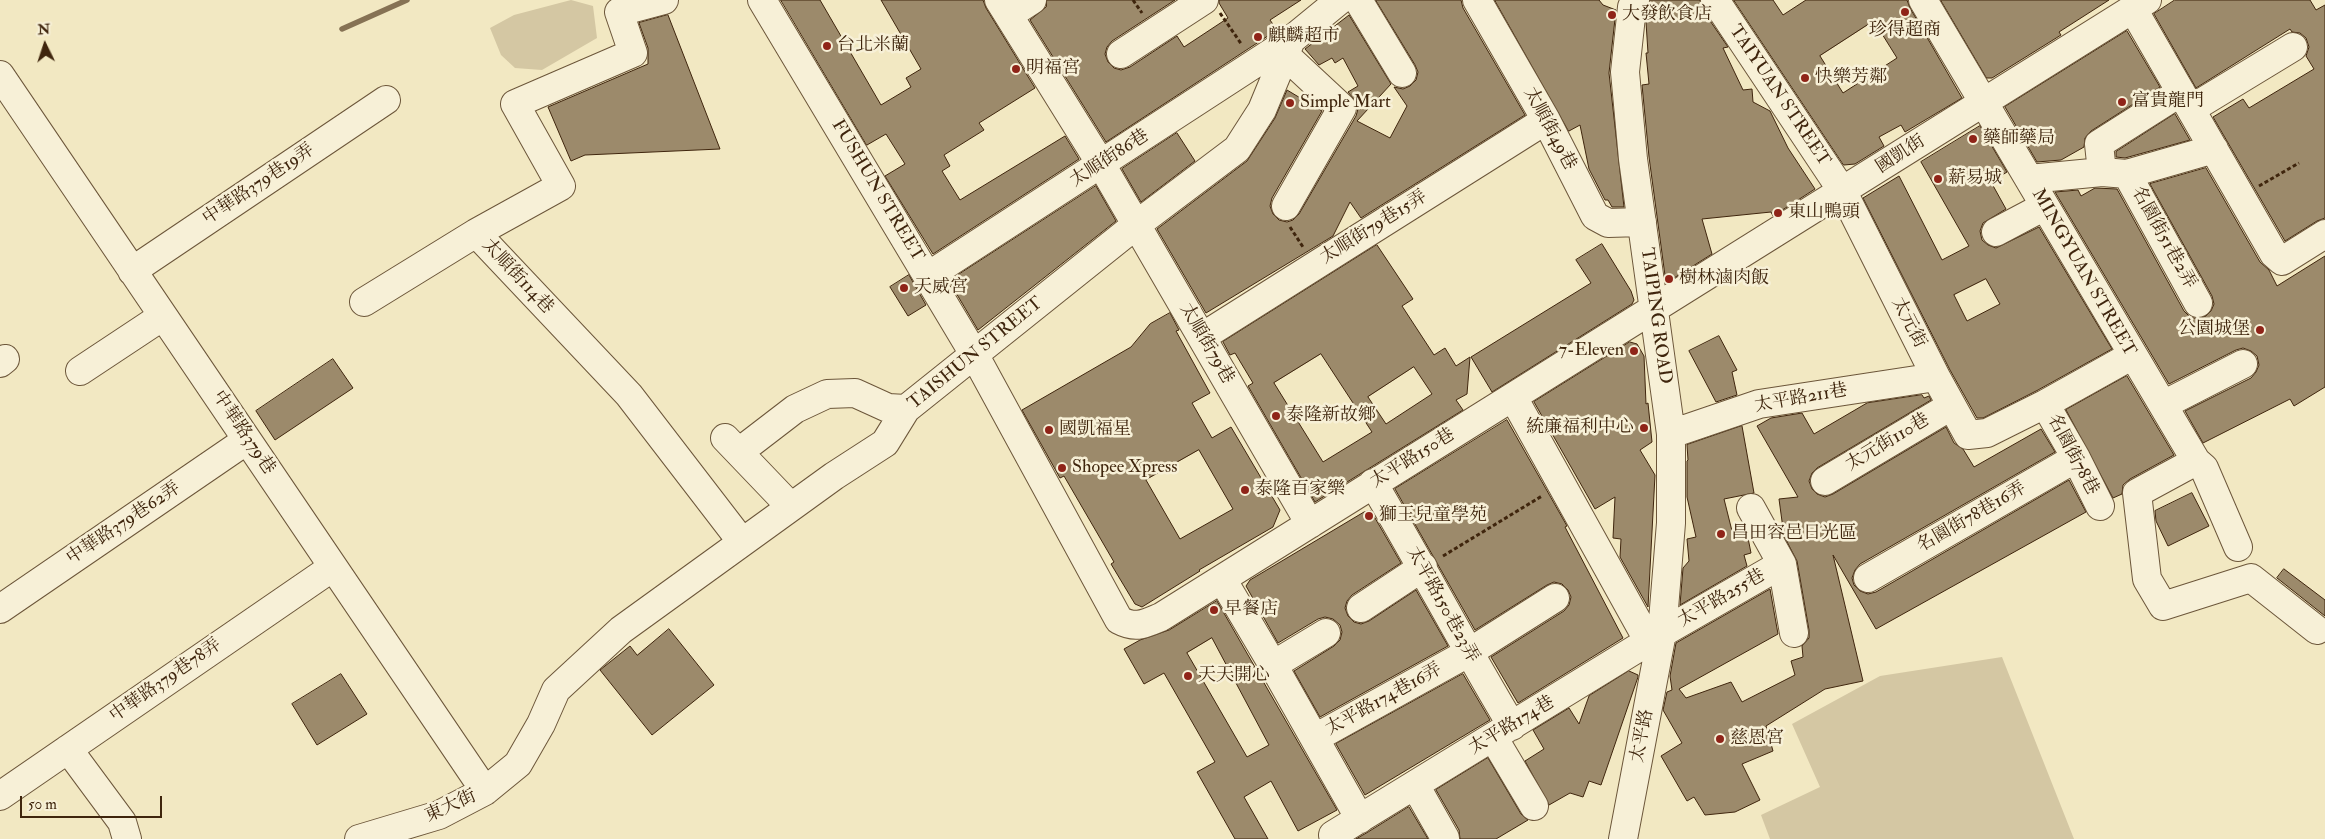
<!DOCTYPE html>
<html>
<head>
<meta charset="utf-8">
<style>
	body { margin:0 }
	#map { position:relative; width:2325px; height:839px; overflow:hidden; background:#f2e8c2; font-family:"IM FELL Double Pica",serif }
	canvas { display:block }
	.north { position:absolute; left:20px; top:20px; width:50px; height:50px; -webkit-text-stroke:4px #f7f0d7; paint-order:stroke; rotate:356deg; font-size:14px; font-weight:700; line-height:20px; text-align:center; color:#3f250d }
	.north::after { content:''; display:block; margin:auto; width:18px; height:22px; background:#3f250d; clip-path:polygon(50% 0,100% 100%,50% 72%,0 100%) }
	.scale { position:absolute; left:20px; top:796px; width:142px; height:22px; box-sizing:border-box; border:2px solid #3f250d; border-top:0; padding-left:6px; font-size:15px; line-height:18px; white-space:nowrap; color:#3f250d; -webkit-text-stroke:4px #f7f0d7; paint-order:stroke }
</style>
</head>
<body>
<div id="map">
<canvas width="2325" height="839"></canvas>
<div class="north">N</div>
<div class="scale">50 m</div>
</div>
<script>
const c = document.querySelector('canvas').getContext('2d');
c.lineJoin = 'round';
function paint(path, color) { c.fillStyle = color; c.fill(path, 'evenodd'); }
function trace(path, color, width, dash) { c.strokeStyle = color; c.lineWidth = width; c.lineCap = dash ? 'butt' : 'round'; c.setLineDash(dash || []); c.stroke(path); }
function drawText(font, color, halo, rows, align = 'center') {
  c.font = font + ' "IM FELL Double Pica","Noto Serif TC",serif'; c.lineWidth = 5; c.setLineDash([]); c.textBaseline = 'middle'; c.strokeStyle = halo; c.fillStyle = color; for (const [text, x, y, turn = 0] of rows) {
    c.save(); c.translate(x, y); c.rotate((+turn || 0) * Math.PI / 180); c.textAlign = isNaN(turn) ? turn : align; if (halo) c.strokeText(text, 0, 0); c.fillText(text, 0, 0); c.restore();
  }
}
paint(new Path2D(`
	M571 0 593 6 597 38 542 70 515 68 501 55 490 28 514 15Z
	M2002 657 2074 839H1770L1761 815 1820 787 1792 724 1880 676Z`), '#d4c7a3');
trace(new Path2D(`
	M342 29 407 0`), '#867254', 5.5);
const building = new Path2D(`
	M781 0H820L881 105 911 87 906 78 921 69 881 0H983L986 8 1035 88 979 123 984 130 944 155 950 166 942 171 960 200 1065 136 1079 159 933 254 885 176 905 164 886 134 867 145Z
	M1047 0H1175L1112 41 1107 47 1105 54 1108 62 1114 68 1121 70 1130 67 1177 36 1184 47 1228 18 1219 3V0H1301L1270 20 1277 30 1106 142 1030 20 1046 7Z
	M1376 0H1461L1463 8 1525 115 1361 218 1350 202 1333 236 1206 313 1157 229 1247 161 1275 118 1287 90 1322 111 1272 198 1270 206 1273 214 1279 220 1287 222 1293 220 1299 214 1356 116 1358 109 1356 102 1348 92 1358 86 1343 58 1335 63 1332 58 1319 65 1305 49 1349 15 1391 84 1357 121 1390 138 1407 106 1394 87 1403 89 1410 86 1416 80 1418 72 1415 65Z
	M1495 0H1599L1603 5 1616 10 1609 73 1624 207H1612L1608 200H1605L1589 169 1580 125 1569 131Z
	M1650 0H1700L1702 9 1728 47 1723 48 1743 90 1752 89 1753 102 1770 111 1788 148 1815 189 1773 216 1771 212 1702 219 1712 254 1666 283 1649 157 1642 85 1649 84 1646 53H1648L1646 22Z
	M1734 0H1773L1783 15 1806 0H1907L1910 8 1962 98 1905 132 1901 125 1879 137 1884 146 1855 164 1844 165ZM1874 21 1897 58 1843 93 1820 56Z
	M1941 0H2109L2059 32 2061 35 1992 78H1987Z
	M2175 0H2310L2316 10 2325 5V218L2317 221 2285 241 2213 117 2243 99 2249 108 2314 69 2306 56 2309 47 2306 38 2300 33 2292 32 2290 29 2196 88 2154 14Z
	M668 15 720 149 585 155 571 161 548 107 648 64V48L639 23Z
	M2127 31 2160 87 2091 131 2085 138 2084 147 2061 160 2037 162 2005 107Z
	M2175 114 2190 140 2125 158 2116 157V152Z
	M1980 126 2007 172 1991 182 2006 209 1983 223 1980 231 1982 240 1988 245 1996 248 2039 227 2112 349 2038 390 1983 418H1977L1950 370 1863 198 1899 176 1942 260 1969 246 1921 162ZM1986 279 2000 304 1967 321 1954 295Z
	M1177 133 1195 161 1141 202 1122 169Z
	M2206 168 2260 262 2269 270 2277 286 2325 256V387L2294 406 2290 399 2203 443 2185 411 2251 378 2256 372 2259 365 2257 356 2251 351 2243 348 2236 350 2169 384 2055 192 2078 190 2081 196 2095 188 2117 189 2184 311 2190 317 2198 319 2206 316 2211 311 2214 304 2212 296 2150 184Z
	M1096 186 1116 221 978 330 949 281Z
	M1602 244 1631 291 1634 300 1632 304 1492 392 1471 357 1591 283 1576 260Z
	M1377 245 1413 299 1402 306 1434 355 1445 348 1456 366 1470 357 1467 394 1456 400 1463 410 1315 502 1248 386 1253 383 1235 353 1230 355 1223 342ZM1321 354 1372 432 1323 462 1274 383ZM1414 367 1432 394 1386 424 1368 397Z
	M909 275 926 305 908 316 890 287Z
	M1170 313 1179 330 1176 331 1210 393 1192 403 1212 438 1231 427 1280 510 1273 527 1199 570 1200 571 1142 607 1135 604 1111 564 1114 562 1064 476 1060 478 1022 410 1131 347 1150 324ZM1199 450 1233 509 1180 539 1146 480Z
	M1719 336 1737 370 1732 372 1737 395 1716 402 1689 351Z
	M1630 342 1637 344 1644 356 1646 404 1648 403 1652 442 1640 450 1655 475 1648 607 1620 557 1621 539 1613 538 1615 497 1595 509 1534 402Z
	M333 359 353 388 275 440 256 411Z
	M2127 376 2174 455 2130 479 2123 485 2122 494 2113 498 2066 410Z
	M1922 395 1924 398 1929 396 1931 400 1817 468 1812 473 1809 481 1812 489 1817 494 1825 497 1833 494 1946 427 1954 443 1963 449 1974 467 2041 429 2055 452 1860 564 1855 570 1852 578 1854 585 1860 591 1868 594 1876 592 2069 480 2086 512 1876 629 1833 555 1863 681 1825 689 1766 726 1773 751 1742 764 1760 800 1735 812 1705 815 1694 797 1687 801 1661 756 1682 743 1663 710 1667 692 1672 690 1670 676 1676 643 1770 589 1778 634 1679 689 1686 698 1731 682 1742 702 1795 675 1791 661 1803 657 1802 646 1809 638V630L1797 561 1784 536 1779 499 1798 497 1757 426 1771 418 1802 413 1814 434 1867 403Z
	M1507 420 1567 526 1565 527 1623 638 1518 703 1491 657 1564 611 1569 605 1571 597 1568 590 1562 584 1554 582 1547 585 1475 630 1395 489Z
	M1742 426 1754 493 1724 499 1732 531 1744 528 1747 533 1751 553 1744 555 1747 566 1680 605 1683 568 1689 561 1687 539 1696 537 1687 497V461L1688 460 1687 445Z
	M2192 493 2209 526 2168 546 2156 521 2155 511Z
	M1371 511 1401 563 1352 595 1347 601 1345 608 1348 616 1354 622 1361 624 1369 621 1416 590 1448 646 1320 717 1294 671 1334 646 1340 640 1342 632 1340 625 1333 619 1325 617 1318 619 1278 643 1246 586 1250 580 1364 512Z
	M2284 569 2325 600V616L2277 578Z
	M1217 601 1337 810 1298 831 1271 781 1244 797 1268 839H1235L1197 772 1215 762 1164 673 1144 684 1124 649 1140 640 1169 630ZM1212 638 1269 745 1247 757 1187 653Z
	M669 629 714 685 652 735 600 670 630 646 637 655Z
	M1629 671 1638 675V677L1601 785 1589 781 1583 797 1570 793 1549 805 1525 761 1544 749 1533 730 1569 708 1579 724 1589 696Z
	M341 674 367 714 317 745 292 704Z
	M1463 674 1490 720 1365 795 1336 744Z
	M1488 758 1521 814 1528 820 1496 839H1460L1459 830 1436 790Z
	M1409 807 1428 839H1356L1368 832Z`);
paint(building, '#9c8a6b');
trace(building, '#3f250d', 1);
const minor = new Path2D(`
	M664 0 619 12 633 53 515 104 561 186 476 233 629 395 742 542
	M762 0 974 354 1119 620C1136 629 1144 624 1161 617L2147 0
	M999 0 1101 164 1310 524
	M1358 0 1402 73
	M1477 0 1546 120 1595 216 1608 223 1642 222
	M1715 0 1843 192 1936 377 1968 435 1987 433 2045 404 2131 356
	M1923 0 2196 461 2204 468 2238 547
	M2133 9 2274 254 2282 261 2325 234
	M1009 15 1032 0
	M1121 54 1204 0
	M1285 55 1342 108 1286 206
	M0 75 485 791
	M2191 109 2293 47
	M2102 172 2099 144 2181 92
	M2127 174 2198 303
	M2029 179 2102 172 2127 174 2214 149
	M1996 232 2045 206
	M132 271 386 100
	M928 276 1291 40
	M364 302 476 233
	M1202 337 1546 120
	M0 363 5 359
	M80 371 163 316
	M1513 397 1649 642
	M2045 404 2076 458 2100 506
	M2163 405 2243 364
	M1671 434 1759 404 1936 377
	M725 438 791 507
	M739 452 795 409 827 394 855 393 888 408 906 409
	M2196 461 2137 493 2147 579 2163 606 2251 578 2317 630
	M1825 481 1951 406
	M1373 483C1421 564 1464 646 1512 726
	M1751 508 1782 564
	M1868 578 2076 458
	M1222 579 1273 665 1326 633
	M1361 608 1423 567
	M0 609 247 440
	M1273 665 1360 819
	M1493 737 1534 806
	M1315 738 1468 653 1555 598
	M68 749 122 822 127 839
	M1415 785 1445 838
	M0 796 333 567
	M359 839 439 815 485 791 518 764 541 724 556 690 621 630 834 476 885 443 906 409 1136 225 1237 149 1262 110 1291 40 1340 0
	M1335 839 1333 835 1662 633 1782 564 1794 633
	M1623 839 1662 633 1671 523V434L1633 159 1625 72 1632 7 1635 0`);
trace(minor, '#6c563a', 30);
trace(new Path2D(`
	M1133 0 1142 13
	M1220 13 1242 45
	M2259 186 2299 163
	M1290 227 1303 247
	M1443 556 1542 496`), '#3f250d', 3, [4, 2.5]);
trace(minor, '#f7f0d7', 28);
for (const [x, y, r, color] of [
	[1905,12,5,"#8f2418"],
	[1612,15,5,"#8f2418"],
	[1258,37,5,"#8f2418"],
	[827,46,5,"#8f2418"],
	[1016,69,5,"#8f2418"],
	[1805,78,5,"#8f2418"],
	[2122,102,5,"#8f2418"],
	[1290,103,5,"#8f2418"],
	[1973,139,5,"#8f2418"],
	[1938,179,5,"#8f2418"],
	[1778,213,5,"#8f2418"],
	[1669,279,5,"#8f2418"],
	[904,288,5,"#8f2418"],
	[2260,330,5,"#8f2418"],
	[1634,351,5,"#8f2418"],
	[1276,416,5,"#8f2418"],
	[1644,428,5,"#8f2418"],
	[1049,430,5,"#8f2418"],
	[1062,468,5,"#8f2418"],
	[1245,490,5,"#8f2418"],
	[1369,516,5,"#8f2418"],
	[1721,534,5,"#8f2418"],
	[1214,610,5,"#8f2418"],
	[1188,676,5,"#8f2418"],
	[1720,739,5,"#8f2418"]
]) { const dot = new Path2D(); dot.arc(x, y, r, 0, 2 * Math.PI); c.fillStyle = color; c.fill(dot); trace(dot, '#f7f0d7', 2); }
drawText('18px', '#3f250d', '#f7f0d7', [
	["大發飲食店",1622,15],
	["珍得超商",1905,31,"center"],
	["麒麟超市",1268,37],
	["台北米蘭",837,46],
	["明福宮",1026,69],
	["快樂芳鄰",1815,78],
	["富貴龍門",2132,102],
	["Simple Mart",1300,103],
	["藥師藥局",1983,139],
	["薪易城",1948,179],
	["東山鴨頭",1788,213],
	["樹林滷肉飯",1679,279],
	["天威宮",914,288],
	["公園城堡",2250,330,"right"],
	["7-Eleven",1624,351,"right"],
	["泰隆新故鄉",1286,416],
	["統廉福利中心",1634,428,"right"],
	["國凱福星",1059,430],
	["Shopee Xpress",1072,468],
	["泰隆百家樂",1255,490],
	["獅王兒童學苑",1379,516],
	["昌田容邑日光區",1731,534],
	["早餐店",1224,610],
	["天天開心",1198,676],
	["慈恩宮",1730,739]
], 'left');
drawText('18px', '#3f250d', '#f7f0d7', [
	["TAIYUAN STREET",1779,96,56],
	["太順街49巷",1549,129,62],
	["國凱街",1901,155,-33],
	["太順街86巷",1110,159,-33],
	["中華路379巷19弄",259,185,-34],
	["FUSHUN STREET",877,191,59],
	["太順街79巷15弄",1374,228,-32],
	["名園街51巷2弄",2163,238,61],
	["MINGYUAN STREET",2083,273,60],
	["太順街114巷",517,277,47],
	["TAIPING ROAD",1655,316,82],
	["太元街",1908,323,63],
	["太順街79巷",1206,344,60],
	["TAISHUN STREET",976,354,-39],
	["太平路211巷",1801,399,-10],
	["中華路379巷",243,433,56],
	["太元街110巷",1888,443,-31],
	["名園街78巷",2072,455,62],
	["太平路150巷",1413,459,-32],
	["名園街78巷16弄",1972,518,-30],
	["中華路379巷62弄",124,524,-34],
	["太平路255巷",1722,599,-30],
	["太平路150巷23弄",1442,605,61],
	["中華路379巷78弄",166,681,-35],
	["太平路174巷16弄",1384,700,-29],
	["太平路174巷",1512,726,-31],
	["太平路",1643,736,-79],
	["東大街",451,807,-24]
]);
</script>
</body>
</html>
